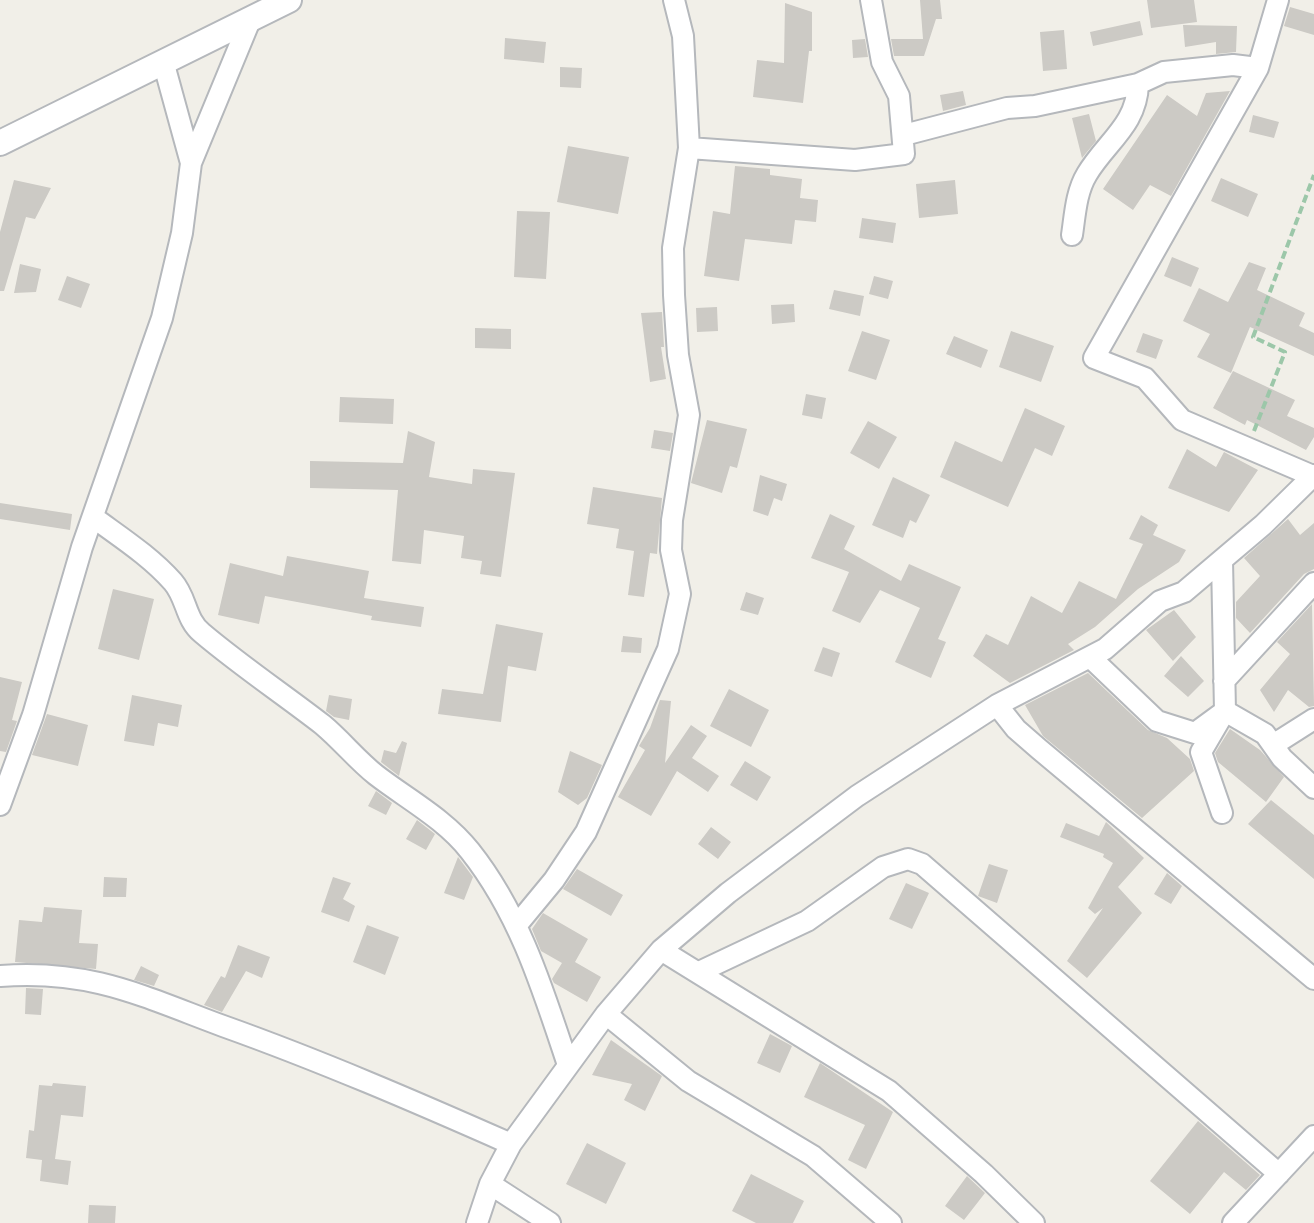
<!DOCTYPE html>
<html>
<head>
<meta charset="utf-8">
<style>
	body { margin:0 }
	canvas { display:block; background:#f1efe8 }
</style>
</head>
<body>
<canvas width="1314" height="1223"></canvas>
<script>
const c = document.querySelector('canvas').getContext('2d');
c.lineJoin = 'round';
function paint(path, color) { c.fillStyle = color; c.fill(path, 'evenodd'); }
function trace(path, color, width, dash) { c.strokeStyle = color; c.lineWidth = width; c.lineCap = dash ? 'butt' : 'round'; c.setLineDash(dash || []); c.stroke(path); }
paint(new Path2D(`
	M920 0H940L942 19H936L924 56H894L891 39H923Z
	M1147 0H1194L1197 22 1151 28Z
	M785 3 812 12V51H809L803 103 753 97 757 60 784 63Z
	M1290 7 1314 14V35L1284 26Z
	M1140 21 1143 35 1093 46 1090 32Z
	M1183 25 1237 26 1236 52 1216 54V42L1185 47Z
	M1064 30 1067 69 1043 71 1040 32Z
	M505 38 546 42 544 63 504 59Z
	M865 39 868 57 853 58 852 40Z
	M560 67 582 68 581 88 560 87Z
	M963 91 966 105 943 111 940 95Z
	M1230 91 1171 196 1150 185 1133 210 1103 189 1167 95 1197 116 1206 93Z
	M1089 114 1096 141 1082 158 1072 118Z
	M1253 115 1279 122 1274 138 1249 132Z
	M568 146 629 157 618 214 557 202Z
	M735 166 770 169V175L802 179 800 198 818 200 816 222 795 220 792 244 745 239 739 281 704 276 713 211 730 214Z
	M1221 178 1258 194 1248 217 1211 201Z
	M14 180 51 188 35 219 26 217 4 291H0V232Z
	M955 180 958 214 919 218 916 184Z
	M517 211 550 212 546 279 514 277Z
	M862 218 896 223 893 243 859 238Z
	M1172 257 1199 268 1191 287 1164 276Z
	M1249 262 1266 268 1257 290 1305 313 1299 326 1314 333V356L1250 327 1231 373 1197 357 1210 334 1183 321 1199 288 1228 302Z
	M20 264 41 269 36 292 14 293Z
	M67 276 90 284 81 308 58 300Z
	M874 276 893 281 888 299 869 294Z
	M834 290 864 296 860 316 829 309Z
	M794 304 795 322 772 324 771 305Z
	M717 307 718 331 697 332 696 308Z
	M662 312 664 347H661L666 379 650 382 641 313Z
	M475 328 511 329V349L475 348Z
	M862 331 890 340 876 380 848 371Z
	M1011 331 1054 346 1041 382 999 367Z
	M1143 333 1163 340 1156 359 1136 352Z
	M954 336 988 350 981 368 946 354Z
	M1233 371 1295 400 1287 416 1314 428V437L1306 450 1247 420 1245 425 1213 408Z
	M806 394 826 398 822 419 802 415Z
	M340 397 394 399 393 424 339 422Z
	M1025 408 1065 426 1052 456 1035 448 1008 507 940 477 955 441 1002 462Z
	M707 420 747 429 737 468 730 466 722 493 691 483Z
	M868 421 897 437 879 469 850 453Z
	M654 430 673 433 670 451 651 448Z
	M408 431 435 442 429 477 472 484 473 469 515 473 501 577 480 574 482 561 461 558 464 536 424 530 421 564 392 561 398 490 310 488V461L403 463Z
	M1187 449 1216 467 1224 452 1258 470 1229 512 1168 488Z
	M760 475 787 484 782 501 774 498 768 516 753 511Z
	M893 477 930 495 916 523 910 520 903 538 872 525Z
	M593 487 662 498 657 554 650 553 644 597 628 595 634 551 616 548 619 529 587 524Z
	M0 503 72 514 70 530 0 519Z
	M830 514 855 526 844 549 901 581 909 564 961 587 938 639 946 642 931 678 895 662 920 608 880 590 860 623 832 611 849 572 811 558Z
	M1141 515 1158 525 1153 535 1186 550 1179 562 1138 589 1095 627 1068 644 1074 650 1010 683 973 656 986 634 1008 645 1031 596 1062 613 1079 581 1116 599 1143 544 1129 539Z
	M1288 519 1300 535 1314 523V569L1304 574 1250 633 1236 618V602L1260 576 1244 558Z
	M287 556 369 571 364 598 424 607 421 627 371 620 372 616 265 596 259 624 218 615 230 563 283 576Z
	M113 589 154 599 139 660 98 649Z
	M746 592 764 598 758 615 740 610Z
	M1312 604 1314 706 1309 707 1288 690 1274 712 1260 690 1290 654 1277 642Z
	M1174 610 1196 637 1173 661 1146 630Z
	M496 624 543 633 536 671 508 666 501 722 438 714 442 689 483 694Z
	M623 636 642 638 641 653 621 652Z
	M823 647 840 653 832 677 814 671Z
	M1181 656 1204 681 1188 697 1164 676Z
	M1088 673 1148 730 1167 738 1190 759 1194 771 1142 818 1043 736 1025 705Z
	M0 677 22 682 12 720 17 721 6 752 0 751Z
	M729 689 769 710 751 747 710 726Z
	M132 695 182 705 178 727 158 723 154 746 124 741Z
	M329 695 352 699 349 720 334 717 326 711Z
	M660 700 671 701 665 763 691 725 707 736 692 758 719 776 708 792 677 771 651 816 618 797 645 750 639 746 650 728Z
	M47 714 88 725 78 766 32 755Z
	M1230 729 1260 750 1284 777 1266 802 1218 762 1215 753Z
	M402 741 407 743 399 776 381 762 384 750 396 753Z
	M570 751 602 765 587 798 578 805 558 792Z
	M745 761 771 777 757 801 730 785Z
	M376 791 392 803 386 815 368 806Z
	M1271 800 1314 835V879L1248 824Z
	M417 820 435 834 426 850 406 839Z
	M1106 822 1144 858 1118 887 1142 913 1087 978 1067 961 1103 908 1095 914 1088 908 1113 863 1103 857 1104 854 1060 837 1066 823 1099 836Z
	M711 827 731 842 718 859 698 844Z
	M458 857 473 877 464 900 444 893Z
	M989 864 1008 870 997 903 978 896Z
	M577 869 623 895 611 916 563 889Z
	M1167 873 1182 886 1171 904 1154 894Z
	M104 877 127 878 126 897H103Z
	M333 877 351 883 343 899 355 906 349 922 321 912Z
	M906 883 929 893 912 929 889 919Z
	M44 907 82 910 79 943 98 944 96 969 15 962 19 920 42 922Z
	M543 913 588 939 575 962 601 977 587 1002 554 983 552 979 562 963 541 951 532 929Z
	M367 925 399 937 385 975 353 962Z
	M238 945 270 957 262 978 246 971 222 1012 204 1005 221 976 225 978Z
	M141 966 159 975 154 986 134 980Z
	M26 988 43 989 41 1015 25 1014Z
	M770 1034 792 1046 780 1073 757 1063Z
	M611 1040 662 1076 645 1111 624 1100 632 1084 592 1075Z
	M820 1063 893 1112 866 1169 848 1160 865 1125 804 1097Z
	M53 1083 86 1086 83 1117 61 1115 55 1159 71 1161 68 1185 40 1181 42 1160 26 1158 29 1130 34 1131 39 1085 52 1086Z
	M1198 1121 1260 1175 1246 1190 1224 1172 1190 1214 1150 1181Z
	M587 1143 626 1163 606 1204 566 1184Z
	M751 1174 804 1201 793 1223H756L732 1211Z
	M967 1176 985 1193 964 1220 945 1206Z
	M89 1205 116 1206 115 1223H88Z`), '#cccac5');
const minor = new Path2D(`
	M1278 0 1258 68 1094 358 1145 378 1182 420 1313 476
	M163 61 191 163
	M904 135 1007 108 1035 106 1138 84 1164 72 1233 65 1258 68
	M689 148 855 160 904 154 899 96 882 62 871 0
	M1072 235C1075 215 1076 192 1087 174 1106 142 1137 125 1138 84
	M93 517C120 537 150 556 173 582 187 598 185 619 202 633 241 666 283 694 323 725 342 741 357 760 376 775 407 799 445 819 470 851 520 914 543 990 568 1065
	M1090 657 1157 721 1195 733 1225 711 1265 734 1282 758 1314 788
	M1224 681 1314 583
	M997 705 1016 729 1039 749 1314 979
	M1273 745 1314 719
	M0 805 33 715 82 547 162 318 182 233 191 163 251 18
	M1222 813 1201 752 1225 711 1222 560
	M516 926 554 880 586 832 668 649 680 594 671 550 672 520 689 415 678 355 674 295 673 248 689 148 683 36 674 0
	M661 950 889 1091 984 1174 1034 1223
	M699 972 807 921 883 867 908 859 922 864 1279 1174
	M0 976C90 969 142 996 223 1026 321 1061 416 1102 511 1144
	M606 1014 688 1081 813 1156 891 1223
	M490 1184 550 1223
	M477 1223 490 1184 511 1144 606 1014 661 950 728 893 857 796 997 705 1105 649 1160 601 1184 592 1263 525 1314 475
	M1233 1223 1314 1136`);
const tertiary = new Path2D(`
	M0 143 289 0`);
trace(minor, '#b5b8bc', 24);
trace(tertiary, '#b5b8bc', 28);
trace(new Path2D(`
	M1254 431 1285 352 1253 337 1314 175`), '#9cc7a9', 4, [8, 4]);
trace(minor, '#fff', 20);
trace(tertiary, '#fff', 24);
</script>
</body>
</html>
